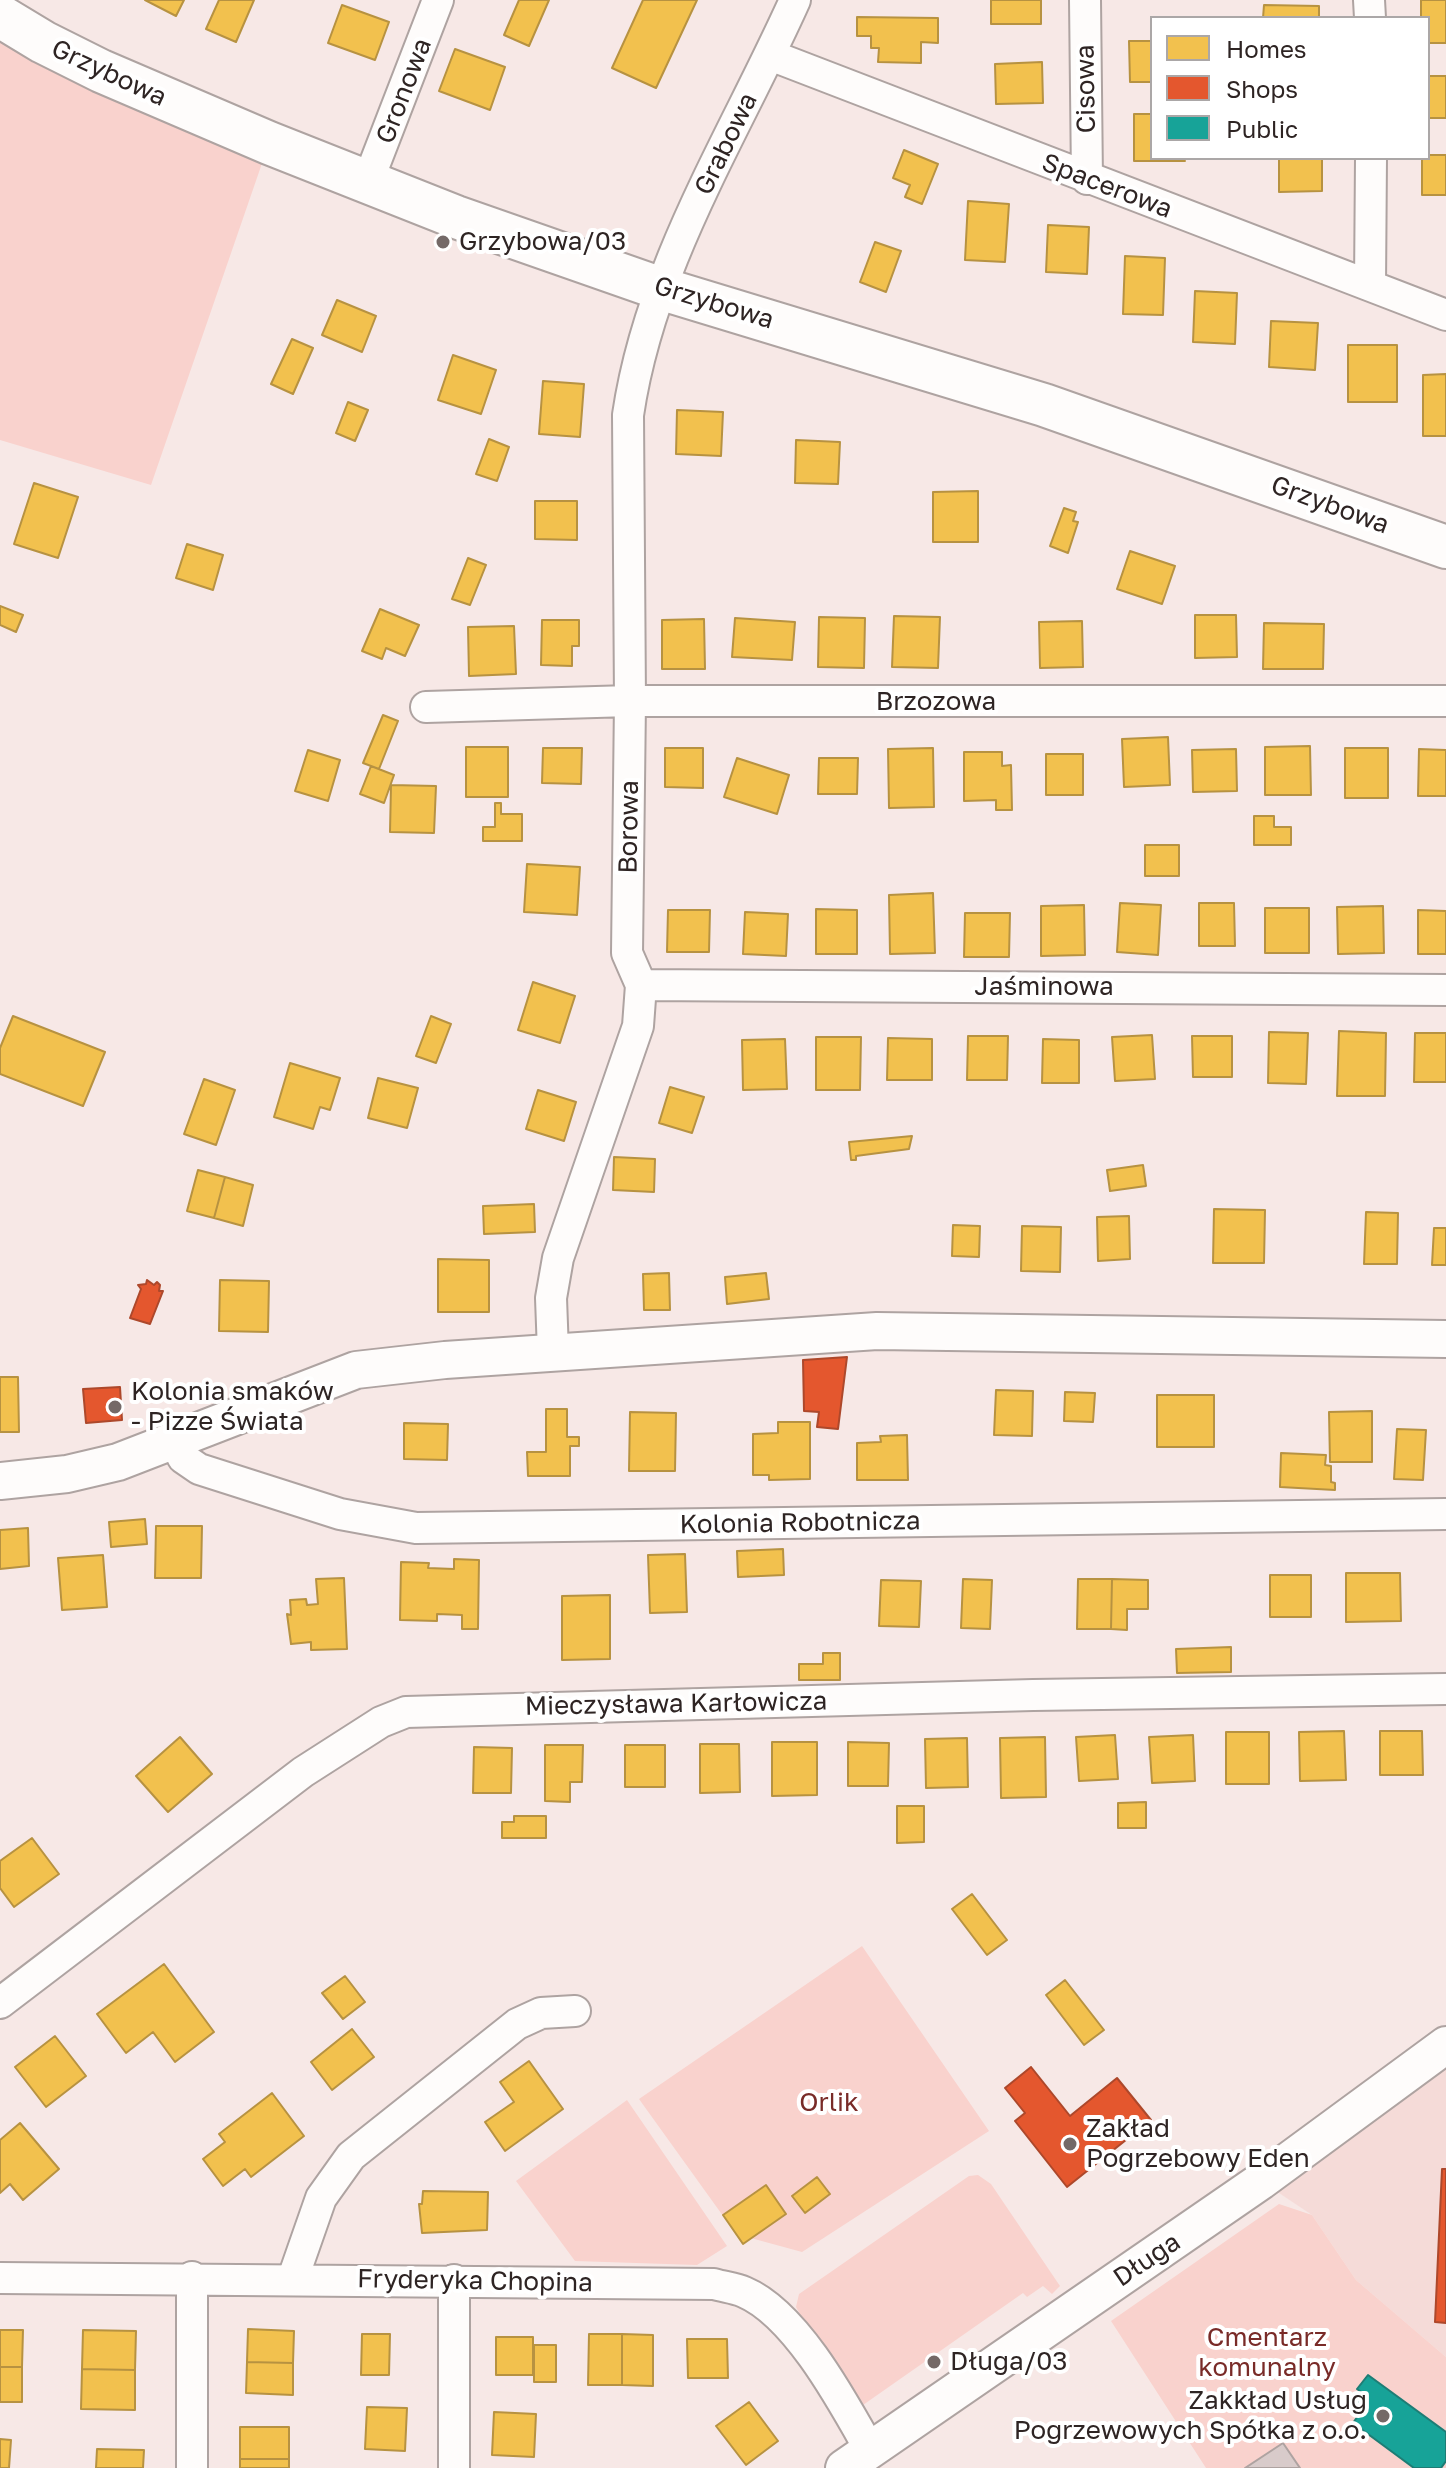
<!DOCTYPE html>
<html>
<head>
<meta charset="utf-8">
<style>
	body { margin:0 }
	#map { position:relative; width:1446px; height:2468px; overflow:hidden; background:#f7e8e6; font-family:"Golos Text",sans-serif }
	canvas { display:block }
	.legend { position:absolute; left:1150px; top:16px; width:280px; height:144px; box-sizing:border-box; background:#fff; border:2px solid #aba7a7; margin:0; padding:10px 14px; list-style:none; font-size:24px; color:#2e2423 }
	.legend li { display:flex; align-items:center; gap:16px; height:40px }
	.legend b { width:40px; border:2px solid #aba7a7 }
</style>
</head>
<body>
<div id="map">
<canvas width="1446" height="2468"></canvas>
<ul class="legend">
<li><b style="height:22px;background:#f2c14e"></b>Homes</li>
<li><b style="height:22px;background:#e4572e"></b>Shops</li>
<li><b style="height:22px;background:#17a398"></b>Public</li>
</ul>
</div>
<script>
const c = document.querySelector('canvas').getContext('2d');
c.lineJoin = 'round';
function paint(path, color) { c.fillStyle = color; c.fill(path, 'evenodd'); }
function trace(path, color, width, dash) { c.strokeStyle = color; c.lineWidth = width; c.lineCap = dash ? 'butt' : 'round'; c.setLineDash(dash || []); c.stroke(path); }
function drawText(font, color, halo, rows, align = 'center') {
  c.font = font + ' "Golos Text",sans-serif'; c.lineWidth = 8; c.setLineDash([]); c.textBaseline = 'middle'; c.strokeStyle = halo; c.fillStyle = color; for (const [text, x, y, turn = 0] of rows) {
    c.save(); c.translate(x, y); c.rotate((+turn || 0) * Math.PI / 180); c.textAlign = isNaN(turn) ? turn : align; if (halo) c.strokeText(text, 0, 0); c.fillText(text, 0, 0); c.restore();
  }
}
paint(new Path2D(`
	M1446 2045V2357L1356 2280 1312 2215 1261 2181Z`), '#f5dbd8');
paint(new Path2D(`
	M0 16 269 143 151 485 0 440Z
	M862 1946 989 2131 802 2252 736 2234 639 2099Z
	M627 2100 727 2246 697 2265 575 2261 516 2181Z
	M978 2175 991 2184 1060 2286 1052 2294 1043 2286 1027 2297 1023 2293 863 2405 801 2316 796 2307 799 2294 969 2176Z
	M1279 2204 1312 2215 1356 2280 1446 2357V2468H1206L1111 2321Z`), '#f9d2cd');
const homes = new Path2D(`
	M145 0H184L176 16Z
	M219 0H254L236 42 206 29Z
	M519 0H549L529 46 504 35Z
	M643 0H697L656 88 612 68Z
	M991 0H1041V24H991Z
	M1421 0H1446V43H1428V18H1421Z
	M342 5 389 22 375 60 328 43Z
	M1264 5 1319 6V18H1263Z
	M857 17 938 18V43L921 42V63L878 62 879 48H871V36H857Z
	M1129 41H1152V82H1130Z
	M455 49 505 67 490 110 439 91Z
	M1042 62 1043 103 996 104 995 64Z
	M1428 76H1446V118H1428Z
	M1134 114H1152V158L1185 161H1134Z
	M904 150 938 164 922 204 905 197 910 185 893 178Z
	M1428 155H1446V195H1422V158Z
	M1279 158H1322V191L1279 192Z
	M968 201 1009 204 1005 262 965 260Z
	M1048 225 1089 227 1087 274 1046 272Z
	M875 242 901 251 886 292 860 282Z
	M1125 256 1165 258 1163 315 1123 314Z
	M1195 291 1237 293 1235 344 1193 342Z
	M337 300 376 316 362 352 322 335Z
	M1271 321 1318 323 1315 370 1269 367Z
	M292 339 313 348 293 394 271 384Z
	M1348 345H1397V402H1348Z
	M453 355 496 370 481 414 438 400Z
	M1446 374V436H1423V375Z
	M543 381 584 384 580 437 539 434Z
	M348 402 368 410 355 441 336 433Z
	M677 410 723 412 721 456 676 454Z
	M489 439 509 447 497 481 476 474Z
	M796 440 840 442 838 484 795 483Z
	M34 483 78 497 58 558 14 544Z
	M978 491V542H933V492Z
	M535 501H577V540L535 539Z
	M1064 508 1076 512 1073 521 1078 522 1068 553 1050 546Z
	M187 544 223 555 213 590 176 578Z
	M1130 551 1175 566 1162 604 1117 589Z
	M468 558 486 565 470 605 452 599Z
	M0 606 23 615 16 632 0 625Z
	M380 609 419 625 405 656 386 648 382 659 362 651Z
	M1195 615H1236L1237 657 1195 658Z
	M894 616 940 617 938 668 892 667Z
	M819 617 865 618 864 668 818 667Z
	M735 618 795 622 792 660 732 657Z
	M704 619 705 669H662V620Z
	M542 620H579V646H572V666L541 665Z
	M1082 621 1083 667 1040 668 1039 622Z
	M1264 623 1324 624 1323 669H1263Z
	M514 626 516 674 469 676 468 627Z
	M383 715 398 721 379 769 363 763Z
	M1168 737 1170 785 1124 787 1122 739Z
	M1310 746 1311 795H1265V747Z
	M466 747H508V797H466Z
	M543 748H582L581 784 542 783Z
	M665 748H703V788L665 787Z
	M933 748 934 807 889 808 888 749Z
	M1345 748H1388V798H1345Z
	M1236 749 1237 791 1193 792 1192 750Z
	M1419 749 1446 750V796H1418Z
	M308 750 340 760 328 801 295 791Z
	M964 752H1002V766L1011 765 1012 810H996V800L964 801Z
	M1046 754H1083V795H1046Z
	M737 758 789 775 777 814 724 797Z
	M819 758H858L857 794H818Z
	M371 766 394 775 384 803 360 794Z
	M391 785 436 786 434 833 390 832Z
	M495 803H501V814H522V841H483V827H495Z
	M1254 816H1274V827H1291V845H1254Z
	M1145 845H1179V876H1145Z
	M527 864 580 867 577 915 524 912Z
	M933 893 935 953 890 954 889 895Z
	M1120 903 1161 905 1158 955 1117 952Z
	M1199 903H1234L1235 946H1199Z
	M1084 905 1085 955 1041 956V906Z
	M1383 906 1384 953 1338 954 1337 907Z
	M1265 908H1309V953H1265Z
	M816 909 857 910V954H816Z
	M668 910H710L709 952H667Z
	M1418 910 1446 911V954H1418Z
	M745 912 788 914 786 956 743 954Z
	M965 913H1010L1009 957H964Z
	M533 982 575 996 560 1043 518 1030Z
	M13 1016 105 1052 83 1106 0 1074V1048Z
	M431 1016 451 1024 436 1063 416 1056Z
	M1339 1031 1386 1033 1385 1096H1337Z
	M1269 1032 1308 1033 1306 1084 1268 1083Z
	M1415 1033H1446V1082H1414Z
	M1152 1035 1155 1079 1115 1081 1112 1037Z
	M968 1036H1008L1007 1080H967Z
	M1192 1036H1232V1077H1193Z
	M816 1037H861L860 1090H816Z
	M888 1038 932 1039V1080H887Z
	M785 1039 787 1089 743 1090 742 1040Z
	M1043 1039 1079 1040V1083H1042Z
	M290 1063 340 1078 330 1110 320 1107 313 1129 274 1117Z
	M378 1078 418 1088 407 1128 368 1118Z
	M204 1079 235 1090 216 1145 184 1134Z
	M670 1087 704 1097 692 1133 659 1123Z
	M538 1090 576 1102 564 1141 526 1129Z
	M912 1136 909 1149 856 1156V1160H851L849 1142Z
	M614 1157 655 1159 654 1192 613 1190Z
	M1143 1165 1146 1186 1110 1191 1107 1170Z
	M198 1170 225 1177 214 1218 187 1211Z
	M225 1177 253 1185 243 1226 214 1218Z
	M534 1204 535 1232 484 1234 483 1206Z
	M1214 1209 1265 1210 1264 1263H1213Z
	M1366 1212 1398 1213 1397 1264H1364Z
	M1129 1216 1130 1259 1098 1261 1097 1217Z
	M953 1225 980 1226 979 1257 952 1256Z
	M1022 1226 1061 1227 1060 1272 1021 1271Z
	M1434 1228H1446V1265H1432Z
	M438 1259 489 1260V1312H438Z
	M669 1273 670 1310H644L643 1274Z
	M766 1273 769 1299 727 1304 725 1277Z
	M220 1280 269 1281 268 1332 219 1331Z
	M0 1377H18L19 1432H0Z
	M996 1390 1033 1391 1032 1436 994 1435Z
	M1065 1392 1095 1393 1093 1422 1064 1421Z
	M1157 1395H1214V1447H1157Z
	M546 1409H567V1437H579V1446H570V1476H528L527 1452H546Z
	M1372 1411V1462H1330L1329 1412Z
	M630 1412 676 1413 675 1471H629Z
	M778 1422H810V1479L769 1480V1475H753V1434L778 1433Z
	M404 1423 448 1424 447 1460 404 1459Z
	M1397 1429 1426 1430 1423 1480 1394 1479Z
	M907 1435 908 1480H857V1443L881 1442 880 1436Z
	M1281 1453 1326 1455 1325 1465 1331 1466V1482L1335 1483V1490L1280 1487Z
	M145 1519 147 1544 111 1547 109 1522Z
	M156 1526H202L201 1578H155Z
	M28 1528 29 1566 0 1569V1530Z
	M783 1549 784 1575 738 1577 737 1551Z
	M685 1554 687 1612 650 1613 648 1555Z
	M103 1555 107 1607 62 1610 58 1558Z
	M454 1559 479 1560 478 1629H462V1615L437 1614V1621L400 1620 401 1562 429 1563 428 1568 454 1569Z
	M1346 1573H1400L1401 1621 1346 1622Z
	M1270 1575H1311V1617H1270Z
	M344 1578 347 1649 311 1650V1642L291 1644 287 1614 291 1615 290 1600 306 1599 307 1605 318 1604 316 1579Z
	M963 1579 992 1580 990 1629 961 1628Z
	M1078 1579H1112L1111 1629H1077Z
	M1112 1579 1148 1580V1609H1127V1630L1111 1629Z
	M881 1580 921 1581 919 1627 879 1626Z
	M610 1595V1659L562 1660V1596Z
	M1231 1647V1672L1177 1673 1176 1649Z
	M823 1653H840V1680H799V1664H823Z
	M1344 1731 1346 1780 1300 1781 1299 1732Z
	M1380 1731H1422L1423 1775H1380Z
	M1226 1732H1269V1784H1226Z
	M1115 1735 1118 1779 1079 1781 1076 1737Z
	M1193 1735 1195 1781 1152 1783 1149 1737Z
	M180 1737 212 1774 168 1812 136 1776Z
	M1045 1737 1046 1797 1001 1798 1000 1738Z
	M967 1738 968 1787 926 1788 925 1739Z
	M772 1742H817V1795L772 1796Z
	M848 1742 889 1743 888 1786H848Z
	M700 1744H739L740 1792 700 1793Z
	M545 1745H583L582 1782H570V1802L545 1801Z
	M625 1745H665V1787H625Z
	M474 1747 512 1748 511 1793H473Z
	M1146 1802V1828H1118V1803Z
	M897 1806H924V1842L897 1843Z
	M514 1816H546V1838H502V1822H514Z
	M32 1838 59 1874 14 1907 0 1888V1861Z
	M972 1894 1007 1940 987 1955 952 1909Z
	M164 1964 214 2032 175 2062 153 2032 126 2053 97 2014Z
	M345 1976 365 2002 343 2019 322 1993Z
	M1065 1980 1104 2030 1084 2045 1046 1995Z
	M352 2029 374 2057 332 2090 311 2062Z
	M55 2036 86 2076 46 2107 15 2067Z
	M529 2061 563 2109 505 2151 485 2122 514 2102 500 2082Z
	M272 2093 304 2136 251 2177 245 2169 223 2186 203 2159 225 2142 219 2134Z
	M20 2123 59 2169 23 2200 10 2184 0 2193V2140Z
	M817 2177 830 2194 805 2213 792 2196Z
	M766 2185 786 2214 743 2244 723 2215Z
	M423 2191 488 2192 487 2230 422 2233 419 2204H422Z
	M248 2329 294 2331 293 2363 247 2362Z
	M0 2330H23L22 2367H0Z
	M83 2330 136 2331 135 2370 82 2369Z
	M362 2334H390L389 2375H361Z
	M589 2334H622V2385H588Z
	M622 2334 653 2335V2386L622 2385Z
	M496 2337H533V2375H496Z
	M687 2339H727L728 2378H688Z
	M534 2345H556V2382H534Z
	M247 2362 293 2363V2395L246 2393Z
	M0 2367H22V2402H0Z
	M82 2369 135 2370V2410L81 2409Z
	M749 2402 778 2441 746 2465 716 2426Z
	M367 2407 407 2408 405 2451 365 2449Z
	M494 2412 536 2414 534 2457 492 2455Z
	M240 2427H289V2459H240Z
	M0 2439 11 2440 9 2468H0Z
	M97 2449 144 2450 143 2468H96Z
	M240 2459H289V2468H240Z`);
paint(homes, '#f2c14e');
trace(homes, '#b79241', 2);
const shops = new Path2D(`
	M147 1280 154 1285 157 1282 160 1285 159 1291H163L150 1324 130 1318 141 1289 138 1285 146 1284Z
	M847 1357 838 1429 817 1427 819 1412 804 1411 803 1360Z
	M120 1387 122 1420 86 1423 83 1389Z
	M1031 2067 1070 2116 1117 2078 1151 2120 1067 2187 1015 2121 1025 2113 1005 2088Z
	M1442 2169H1446V2323L1435 2322Z`);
paint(shops, '#e4572e');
trace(shops, '#ad482b', 2);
const public = new Path2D(`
	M1368 2375 1446 2432V2461L1441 2468H1414L1353 2423 1362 2410 1355 2406 1364 2394 1357 2389Z`);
paint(public, '#17a398');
trace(public, '#1e7d75', 2);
const building = new Path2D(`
	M1283 2443 1300 2468H1245Z`);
paint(building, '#d8cbca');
trace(building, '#aea3a1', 2);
const minor = new Path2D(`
	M1085 0 1087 179
	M1369 0 1370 18
	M770 55 1446 315
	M368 181 438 0
	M1370 285 1371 158
	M426 707 630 701H1446
	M641 985 1446 990
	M553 1352 551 1298 558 1258 638 1026 641 985 627 953 630 701 628 415C650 265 734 136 795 0
	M175 1442 183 1458 199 1469 340 1514 416 1528 1446 1514
	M0 2003 303 1772 381 1722 406 1712 1033 1695 1446 1689
	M192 2277V2468
	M0 2278 714 2284C724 2287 735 2288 744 2292 796 2314 843 2402 870 2450
	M293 2278 321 2198 351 2156 517 2024 541 2013 575 2011
	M454 2280V2468`);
const tertiary = new Path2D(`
	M0 1481 67 1474 118 1462 356 1370 445 1360 877 1331 1446 1339
	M844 2468 1261 2181 1446 2045`);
const secondary = new Path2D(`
	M0 16 43 42 101 71 269 143 456 217 659 288 1044 405 1446 547`);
trace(minor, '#aea3a1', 34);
trace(tertiary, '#aea3a1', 40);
trace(secondary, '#aea3a1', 46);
trace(minor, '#fefcfb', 30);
trace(tertiary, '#fefcfb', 36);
trace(secondary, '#fefcfb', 42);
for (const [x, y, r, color] of [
	[443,242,8,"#746967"],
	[115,1407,8,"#746967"],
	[1070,2144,8,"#746967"],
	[934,2362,8,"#746967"],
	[1383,2416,8,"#746967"]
]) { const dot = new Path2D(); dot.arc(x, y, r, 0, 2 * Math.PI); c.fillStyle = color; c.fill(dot); trace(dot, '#fff', 3); }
drawText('26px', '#2e2423', '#fff', [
	["Grzybowa",109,73,25],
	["Cisowa",1086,89,-91],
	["Gronowa",404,91,-69],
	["Grabowa",726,144,-64],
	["Spacerowa",1107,186,21],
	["Grzybowa",714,303,17],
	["Grzybowa",1330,505,20],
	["Brzozowa",936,702],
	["Borowa",629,827,-89],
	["Jaśminowa",1044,987],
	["Kolonia Robotnicza",800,1523,-1],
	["Mieczysława Karłowicza",676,1704,-1],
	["Długa",1147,2260,-34],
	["Fryderyka Chopina",475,2281,1]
]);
drawText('26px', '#2e2423', '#fff', [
	["Grzybowa/03",459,242],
	["Kolonia smaków",131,1392],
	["- Pizze Świata",131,1422],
	["Zakład",1086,2129],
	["Pogrzebowy Eden",1086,2159],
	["Długa/03",950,2362],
	["Zakkład Usług",1367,2401,"right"],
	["Pogrzewowych Spółka z o.o.",1367,2431,"right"]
], 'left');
drawText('26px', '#792b28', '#fff', [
	["Orlik",829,2103],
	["Cmentarz",1267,2338],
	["komunalny",1267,2368]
]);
</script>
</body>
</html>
